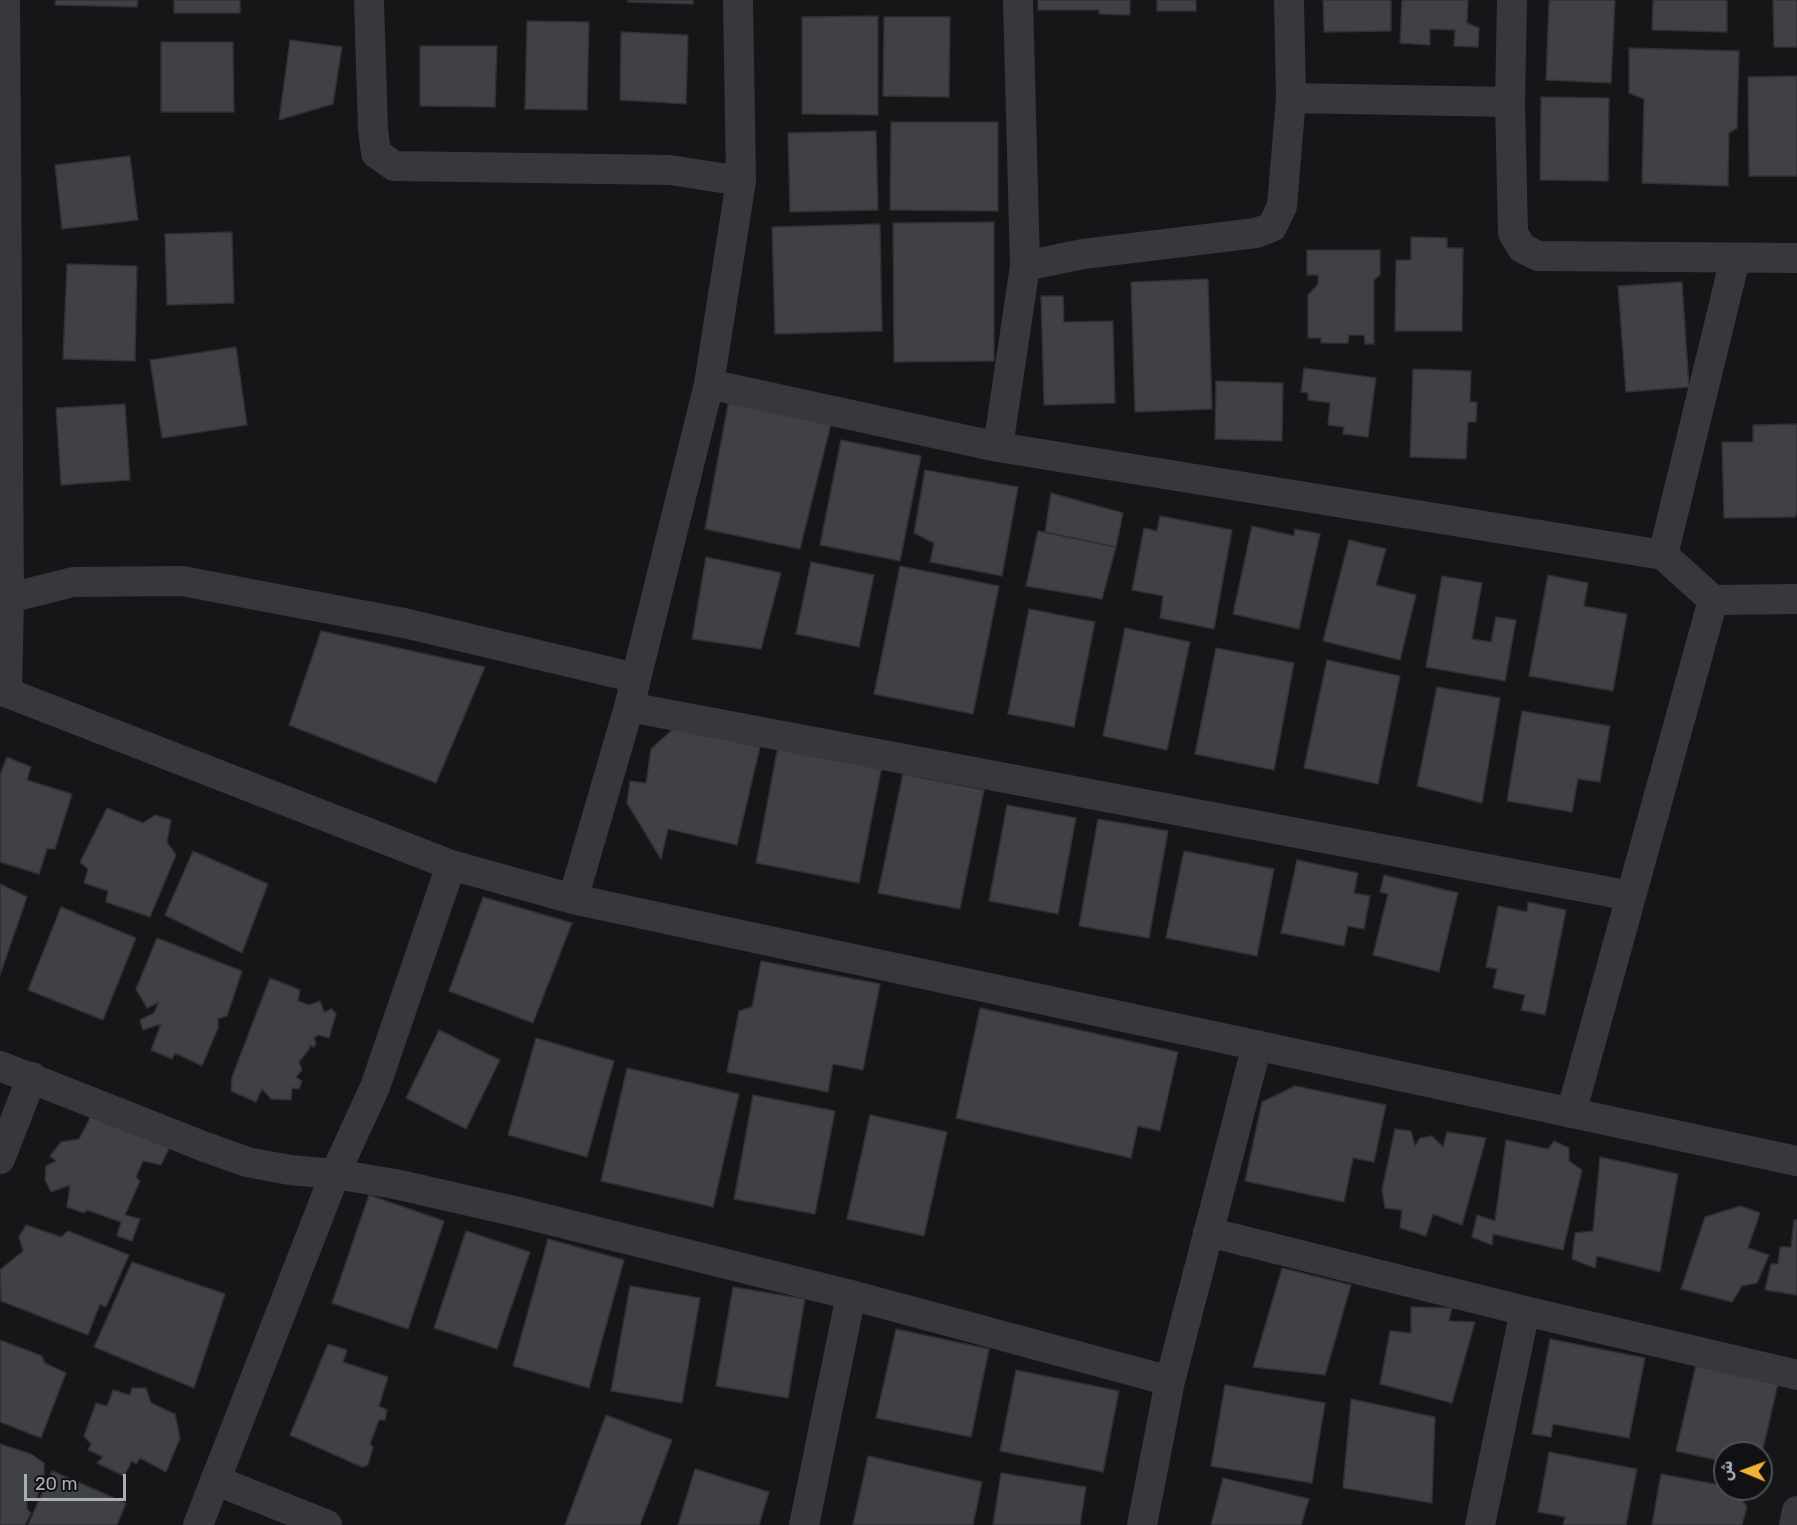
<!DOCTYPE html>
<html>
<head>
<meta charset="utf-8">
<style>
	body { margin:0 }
	#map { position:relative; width:1797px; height:1525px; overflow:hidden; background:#161618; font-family:Rubik,"Noto Naskh Arabic",sans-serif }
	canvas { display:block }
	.north { position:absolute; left:1713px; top:1441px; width:60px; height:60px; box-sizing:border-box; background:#111113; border:2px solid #4d4f55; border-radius:50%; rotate:271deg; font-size:16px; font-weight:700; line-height:24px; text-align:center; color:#a8adb8 }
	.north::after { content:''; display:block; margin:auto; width:21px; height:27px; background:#f2b134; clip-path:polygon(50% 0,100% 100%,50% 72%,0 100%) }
	.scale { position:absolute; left:24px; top:1474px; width:102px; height:27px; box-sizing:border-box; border:3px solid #a8adb8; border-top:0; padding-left:8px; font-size:18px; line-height:21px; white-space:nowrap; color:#a8adb8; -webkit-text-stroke:4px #111113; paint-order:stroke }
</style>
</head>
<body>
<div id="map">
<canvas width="1797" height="1525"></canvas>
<div class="north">ش</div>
<div class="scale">20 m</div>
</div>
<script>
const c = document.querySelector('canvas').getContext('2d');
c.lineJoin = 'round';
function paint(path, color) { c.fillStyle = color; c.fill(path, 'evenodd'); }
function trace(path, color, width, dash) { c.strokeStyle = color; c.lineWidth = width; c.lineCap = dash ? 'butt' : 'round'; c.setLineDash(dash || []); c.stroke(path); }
const building = new Path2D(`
	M56 0H138L137 7 55 5Z
	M174 0H240V13H174Z
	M628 0H693V4L628 2Z
	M1038 0H1130V15L1099 14V10H1038Z
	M1157 0H1196V11H1157Z
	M1323 0H1391V31L1324 32Z
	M1402 0H1468L1467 23 1479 28 1478 47 1454 46 1455 30 1430 29V45L1400 43Z
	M1549 0H1615L1611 83 1546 80Z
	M1653 0H1727V32L1652 30Z
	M1773 0H1797V47H1774Z
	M878 16V115L802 114V17Z
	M884 17H950L949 97 883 96Z
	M527 21 589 22 587 110 525 109Z
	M621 32 688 35 686 104 620 100Z
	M290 40 342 47 333 104 279 120Z
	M161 42H233L234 112H161Z
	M420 46H497L495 107 420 106Z
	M1629 48 1739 51 1737 128 1729 133 1728 186 1642 183 1644 99 1629 93Z
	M1797 76V176H1749L1748 77Z
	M1541 97 1609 98 1608 181 1540 180Z
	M891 122H998V211L890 210Z
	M876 131 878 210 790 212 788 133Z
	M130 156 138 220 62 229 55 165Z
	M994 222V361L894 362 893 223Z
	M880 224 882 331 775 334 772 227Z
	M232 232 234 303 167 305 165 234Z
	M1411 237 1447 238V248H1463L1462 331H1395L1396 260H1411Z
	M1307 250H1380V275L1374 280V344H1365L1364 335H1349L1348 343H1321V338H1308V295L1318 284V275H1307Z
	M67 264 137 266 135 361 63 359Z
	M1208 279 1212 409 1135 412 1131 282Z
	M1682 282 1689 387 1626 392 1618 286Z
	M1041 296H1063L1064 322 1113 321 1115 403 1044 405Z
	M236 347 247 425 162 438 150 360Z
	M1304 368 1376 378 1368 437 1343 434 1344 427 1328 425 1330 403 1308 400V393L1301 392Z
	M1413 369 1471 371 1470 402H1477L1476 422H1468L1466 459 1410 457Z
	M1216 381 1283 383 1282 441 1215 439Z
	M729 399 833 416 800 549 705 529Z
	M125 404 130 480 61 485 56 408Z
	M1797 424V512L1795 517 1724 518 1722 442H1753V425Z
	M841 440 921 456 900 561 820 545Z
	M925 470 1018 487 1002 576 930 562 934 543 914 533Z
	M1051 493 1123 513 1116 547 1045 532Z
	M1160 516 1232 530 1214 629 1160 618 1163 596 1132 590 1144 528 1157 531Z
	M1252 526 1294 536 1295 529 1320 534 1299 629 1233 614Z
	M1038 531 1116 547 1102 599 1026 586Z
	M1349 540 1386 549 1376 585 1416 595 1400 660 1323 641Z
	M706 557 781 573 761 649 692 639Z
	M811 562 874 575 859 647 796 634Z
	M900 566 999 586 973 714 874 694Z
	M1548 575 1588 583 1584 606 1627 614 1613 691 1529 676Z
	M1442 576 1482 583 1472 639 1491 642 1496 617 1516 620 1505 681 1426 667Z
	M1029 609 1095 622 1074 727 1008 714Z
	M1125 628 1190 642 1167 750 1103 736Z
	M321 631 485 667 436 783 289 725Z
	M1216 648 1294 663 1274 770 1195 754Z
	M1327 660 1400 676 1378 784 1304 768Z
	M1437 687 1500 698 1482 803 1417 786Z
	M1522 711 1610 726 1600 782 1578 779 1572 812 1507 801Z
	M674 728 760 747 737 845 668 829 661 859 627 803 630 781 646 783 651 749Z
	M778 746 882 766 859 883 756 863Z
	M7 757 31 767 27 780 72 794 55 849H47L39 874 0 862V775Z
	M903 774 984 790 960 909 878 893Z
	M1007 805 1076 818 1058 914 989 901Z
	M107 808 143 823 155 815 171 820 167 842 176 855 150 917 106 902 108 891 84 883 88 869 80 862Z
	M1098 819 1168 831 1149 938 1079 926Z
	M193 851 268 884 242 953 165 915Z
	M1184 851 1274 869 1257 956 1166 938Z
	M1297 860 1358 873 1354 893 1370 896 1364 929 1348 926 1344 946 1281 933Z
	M1384 875 1458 893 1439 972 1373 955 1388 894 1380 892Z
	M0 884 27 897 0 975Z
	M483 897 572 923 533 1023 449 991Z
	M1528 902 1566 910 1545 1015 1521 1010 1525 995 1493 988 1497 969 1486 967 1498 906 1527 912Z
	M61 907 136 938 103 1020 28 990Z
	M157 938 242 971 227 1016 218 1019V1028L202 1066 175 1053 172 1059 151 1050 161 1024 143 1030 140 1020 154 1013 159 1002 147 1008 136 989Z
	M761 961 880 984 863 1070 833 1064 828 1092 727 1072 739 1011 752 1007Z
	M270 978 300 990 298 1001 309 1005 320 1001 324 1012 332 1009 336 1014 329 1038 318 1035 314 1038 316 1043 314 1047 309 1045 310 1048 299 1062 302 1070 296 1077 302 1081 299 1089 292 1088 291 1100 271 1099 262 1089 256 1102 231 1091 232 1077Z
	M980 1008 1178 1052 1160 1131 1138 1126 1131 1158 956 1118Z
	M439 1030 500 1060 466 1129 406 1098Z
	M536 1038 614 1061 587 1157 508 1135Z
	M627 1068 739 1094 713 1207 601 1181Z
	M1295 1086 1386 1105 1374 1162 1353 1158 1344 1202 1245 1181 1262 1102Z
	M753 1095 835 1111 815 1214 734 1199Z
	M870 1115 947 1132 924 1236 847 1219Z
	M91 1116 174 1138 161 1165 143 1161 136 1177 140 1181 125 1215 140 1219 132 1241 117 1236 121 1222 87 1210 84 1213 67 1207 70 1185 51 1192 45 1180 46 1166 56 1161 50 1156 61 1142 79 1139Z
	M1395 1129 1411 1131 1415 1146 1420 1138 1432 1136 1443 1147 1447 1132 1486 1138 1462 1225 1433 1214 1426 1236 1400 1228 1402 1210 1385 1208 1382 1190Z
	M1506 1140 1548 1149 1554 1141 1569 1148V1161L1582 1170 1563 1250 1493 1234 1492 1245 1472 1237 1477 1215 1495 1221Z
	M1600 1157 1678 1174 1660 1272 1597 1256 1595 1268 1572 1259 1575 1233 1593 1231Z
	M369 1195 444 1221 408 1329 332 1303Z
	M1740 1206 1760 1213 1748 1248 1769 1255 1757 1283 1742 1286 1732 1302 1681 1289 1705 1217Z
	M1794 1220H1797V1295L1765 1290 1771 1264H1778L1780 1247H1791Z
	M26 1225 61 1237 68 1231 129 1255 106 1307 100 1304 88 1335 1 1301 0 1270 23 1251 19 1237Z
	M466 1231 530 1252 497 1349 434 1328Z
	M548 1239 624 1260 589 1388 513 1366Z
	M132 1262 225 1294 194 1388 94 1347Z
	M1282 1268 1351 1285 1325 1375 1253 1367Z
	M630 1286 700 1298 682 1403 611 1391Z
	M733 1287 805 1299 788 1398 716 1386Z
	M1411 1307 1452 1308 1449 1321 1475 1322 1452 1403 1380 1384 1390 1331 1411 1333Z
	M896 1329 989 1349 971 1437 876 1418Z
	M1550 1339 1645 1358 1629 1438 1553 1424 1551 1437 1532 1434Z
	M0 1340 42 1356 45 1363 66 1373 41 1438 0 1422Z
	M328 1344 347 1350 343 1362 388 1377 379 1406 387 1410 385 1420H379L370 1444 373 1447 368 1465 362 1467 290 1435Z
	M1696 1365 1778 1384 1761 1457V1453H1725V1462L1676 1451Z
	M1016 1370 1119 1391 1103 1472 1000 1451Z
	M1225 1385 1325 1403 1312 1483 1211 1466Z
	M132 1388H146L151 1403 175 1414 180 1438 166 1472 140 1458 136 1464 132 1461 124 1476 97 1463 103 1457 88 1450 91 1444 84 1436 96 1403 107 1406 113 1390 130 1395Z
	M1351 1399 1435 1417 1432 1503 1343 1488Z
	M606 1415 672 1440 640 1525H565Z
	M0 1444 31 1454 44 1463V1476L36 1501 27 1497V1509L31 1513 25 1525H0Z
	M1549 1452 1637 1469 1626 1525H1563L1565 1517 1538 1512Z
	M868 1456 982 1482 973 1525H853Z
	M695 1469 769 1492 759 1525H678Z
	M52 1471 126 1503 117 1525H28Z
	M1001 1473 1086 1487 1080 1525H993Z
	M1661 1474 1725 1486V1489H1734L1747 1507 1742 1525H1652Z
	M1223 1478 1309 1499 1301 1525H1211Z`);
paint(building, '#404145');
trace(building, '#303034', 1.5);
trace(new Path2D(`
	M5 0 9 598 7 693
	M369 0 373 129 376 153 394 166 670 170 741 181
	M1289 0 1291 98 1510 102
	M1512 0 1510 102 1513 233 1522 248 1538 256 1797 258
	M1025 266 1083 254 1256 233 1272 227 1282 206 1291 98
	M709 384 998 447 1663 555 1713 600 1797 599
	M998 447 1025 266 1018 0
	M1663 555 1735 259
	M9 598 73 582 182 581 404 623 636 678
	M0 690 451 865 573 899 1797 1161
	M629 707 1631 896
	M573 899 629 707 709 384 741 181 738 0
	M0 1066 205 1147 247 1162 290 1170 335 1174 395 1184 518 1212 851 1295 1170 1381
	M1571 1113 1713 600
	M0 1159 32 1077
	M1208 1232 1525 1311 1797 1375
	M215 1480 327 1525
	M198 1525 335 1174 375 1087 451 865
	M804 1525 851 1295
	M1142 1525 1170 1381 1257 1045
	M1480 1525 1525 1311
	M1794 1525 1797 1511`), '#37383d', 30);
</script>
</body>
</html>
